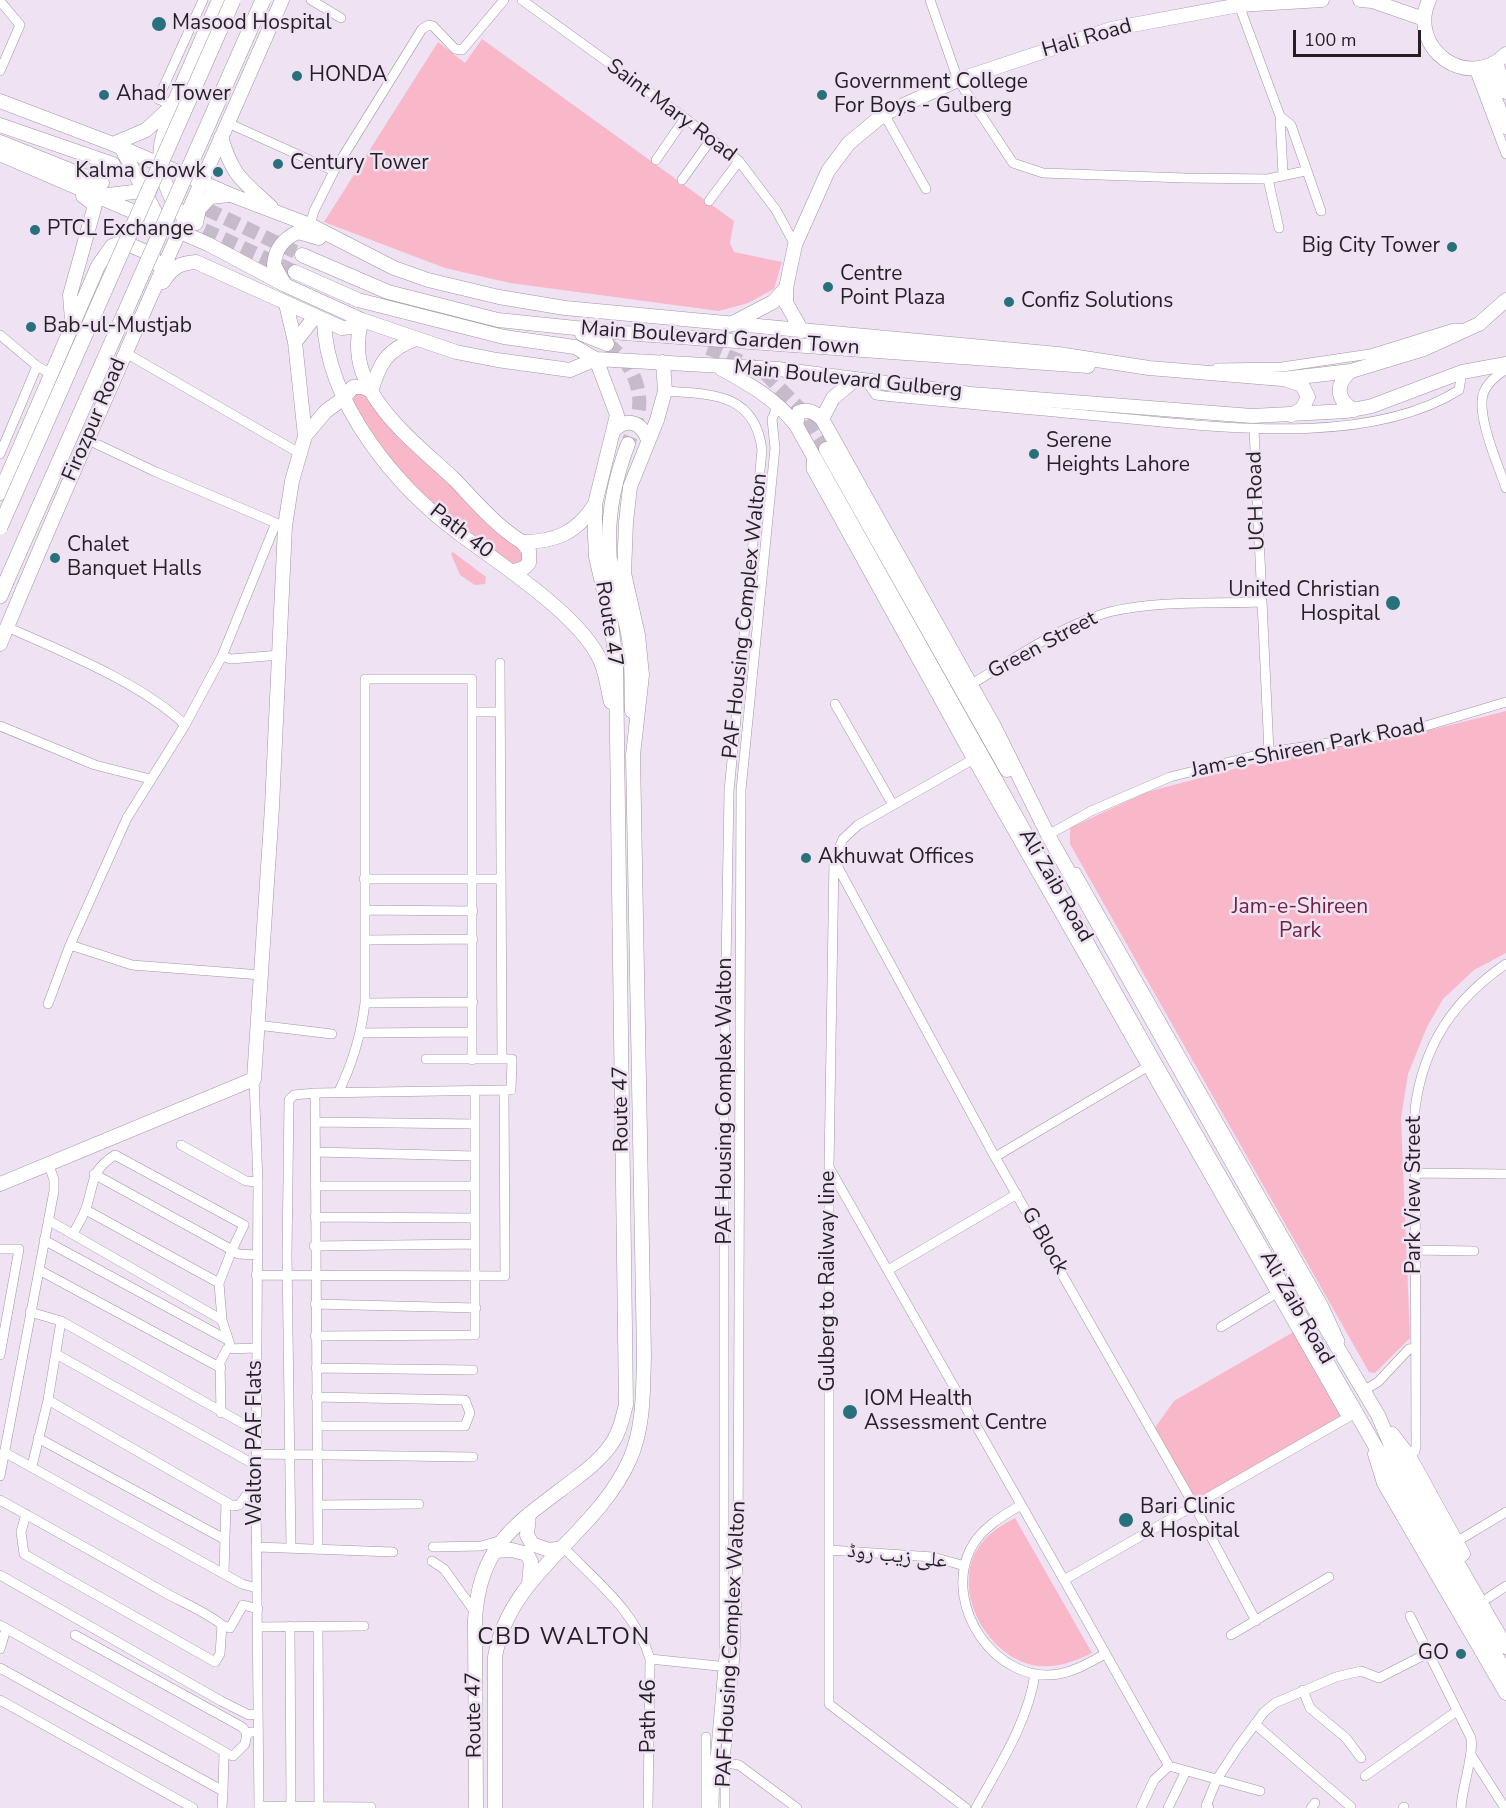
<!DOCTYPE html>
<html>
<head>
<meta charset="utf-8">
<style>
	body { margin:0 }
	#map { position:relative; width:1506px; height:1808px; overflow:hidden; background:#eee2f3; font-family:"Nunito Sans",sans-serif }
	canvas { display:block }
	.scale { position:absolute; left:1293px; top:30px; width:128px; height:27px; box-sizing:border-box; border:3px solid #241f25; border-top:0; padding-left:8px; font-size:18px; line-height:21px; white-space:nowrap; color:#241f25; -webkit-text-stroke:4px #eee2f3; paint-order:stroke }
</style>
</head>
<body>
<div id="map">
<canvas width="1506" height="1808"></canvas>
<div class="scale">100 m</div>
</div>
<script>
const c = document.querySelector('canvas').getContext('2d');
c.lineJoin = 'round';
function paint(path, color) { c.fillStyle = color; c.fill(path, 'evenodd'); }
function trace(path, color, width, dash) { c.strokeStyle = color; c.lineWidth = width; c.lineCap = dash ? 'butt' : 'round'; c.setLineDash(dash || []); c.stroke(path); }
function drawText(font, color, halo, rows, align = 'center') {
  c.font = font + ' "Nunito Sans","Noto Naskh Arabic",sans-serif'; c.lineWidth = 5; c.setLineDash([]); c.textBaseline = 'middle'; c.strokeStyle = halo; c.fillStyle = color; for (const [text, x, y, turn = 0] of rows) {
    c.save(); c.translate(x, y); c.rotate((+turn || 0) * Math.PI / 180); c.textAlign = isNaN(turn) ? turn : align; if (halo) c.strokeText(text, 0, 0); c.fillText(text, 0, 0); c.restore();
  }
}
paint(new Path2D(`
	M482 39 734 221 730 243 734 252 782 262 774 289 748 303 719 311 510 283 445 268 324 222 438 42 465 63Z
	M358 386 531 559 512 572 433 513 354 417 350 389Z
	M453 552 486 577 485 584 475 585 460 575 451 554Z
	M1506 711V953L1474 970 1443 999 1427 1027 1408 1074 1401 1118 1410 1338 1375 1373 1369 1372 1070 844V828L1147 792 1290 754 1411 735Z
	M1297 1330 1347 1418 1195 1507 1152 1432 1174 1401Z
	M1015 1518 1092 1653C1076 1661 1058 1668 1039 1666 993 1661 956 1602 973 1558 981 1538 998 1527 1015 1518Z`), '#f8b8ca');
trace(new Path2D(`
	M169 191 302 255
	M185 221 295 272
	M607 344C627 357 642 384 639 408 638 420 632 432 628 444
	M708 348 762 370 802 411 826 449`), '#c6bbca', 14, [14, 7]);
const street = new Path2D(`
	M311 0 341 18
	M522 0 685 118 739 161 776 210 795 245
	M930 0 958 80 1013 163 1043 173 1185 178 1268 179 1305 171
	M0 1 20 25 0 71
	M1239 5 1280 116 1283 174
	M1474 69 1506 154
	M173 105 158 99 203 0
	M884 114 926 189
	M1280 116 1291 125 1321 211
	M228 123 334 171
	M656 160 685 118
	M1268 179 1279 228
	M682 180 712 138
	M709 201 739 161
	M310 225 314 211 334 171 422 29 429 25 433 26 455 49 462 50 504 0
	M0 335 37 366 51 374
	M124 352 301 454
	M1217 368 1282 367 1370 354 1454 328 1465 329
	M1506 369C1495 377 1482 386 1482 402 1481 426 1498 465 1506 488
	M865 380 876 395C950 403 1024 409 1098 416 1204 425 1364 450 1459 390L1462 372
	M665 391C712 394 755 393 762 450L729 791 724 1082V1656L715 1760 714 1808
	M1254 429 1269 752
	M86 439 156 472 276 523
	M0 454 37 366
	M812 454 811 469 972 760 1347 1418
	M7 627C63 652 142 683 185 725
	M222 656 231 659 280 655
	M970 685C1014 659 1060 626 1109 612 1158 600 1212 604 1262 602
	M835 704 893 805
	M472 712H500
	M0 726 95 765 150 779
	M1050 837 1048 835 1091 811 1170 777 1269 752 1409 731 1506 702
	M835 862 995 1157 1195 1507 1256 1621
	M1076 872 1324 1306 1340 1341
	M364 879H501
	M365 910 473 911
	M365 940 473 939
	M70 945 132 965 261 975
	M365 1003 473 1002
	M48 1004 70 945 127 818 185 725 222 656 276 523 285 526
	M257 1025 332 1034
	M361 1033 472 1032
	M426 1059H502
	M254 1079 258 1182 256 1492 259 1808
	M315 1093 318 1548
	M338 1093C353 1063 361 1035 365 1003V679H472V1060
	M316 1122 475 1124
	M181 1145 246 1181 258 1182
	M316 1152 475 1156
	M995 1157 1147 1067
	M830 1169 1064 1580 1352 1415
	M1415 1173 1506 1174
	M315 1186H475
	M86 1210 219 1283
	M315 1217 475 1218
	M48 1220 222 1320 231 1348
	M73 1234C77 1226 83 1217 86 1208 95 1182 90 1171 115 1155L244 1225 232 1250 94 1174
	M44 1240 228 1340
	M314 1246 475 1244
	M0 1249H19L0 1355
	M1415 1250 1474 1251
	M39 1270 221 1368
	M888 1270 1017 1194
	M256 1275 505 1276 504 1090H511L512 1059H502L500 663
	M315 1304 476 1308
	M30 1312 61 1321 256 1431
	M222 1320 219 1283 232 1250 238 1254 258 1255
	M1221 1327 1277 1293
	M315 1336 475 1335V1090
	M56 1354 257 1466
	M316 1368 473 1370
	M1361 1386 1363 1391 1378 1382 1409 1349 1415 1348
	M316 1397 465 1400 470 1413 465 1426H317
	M48 1400 233 1506 239 1505 249 1492H256
	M221 1413 220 1362 227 1349 256 1348
	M38 1438 224 1539
	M4 1452 242 1584 257 1588
	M257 1454 473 1457
	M1409 1456 1415 1451 1416 1446 1415 1109C1423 1046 1453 1000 1506 964
	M32 1466 48 1400 61 1321
	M0 1476 54 1191V1180L49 1165
	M0 1500C54 1530 108 1560 162 1591 181 1602 205 1611 222 1625L220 1654 215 1662 24 1554 21 1532 26 1514
	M318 1505 419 1504
	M1021 1505C1002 1516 980 1529 970 1550 943 1606 996 1685 1059 1674 1076 1671 1090 1662 1105 1654
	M1456 1542 1506 1512
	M257 1547 393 1552
	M433 1547 481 1546 502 1540
	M291 1548 287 1256 289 1100 294 1095 315 1093 504 1090
	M564 1548C596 1581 637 1613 650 1659L648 1808
	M829 1550 933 1557 965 1566
	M432 1561 444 1569 475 1612
	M224 1573 226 1502
	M0 1575 221 1701 249 1715 256 1714
	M1064 1580 1169 1766 1260 1791
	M1488 1598 1506 1586
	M1410 1616 1471 1738C1474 1757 1462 1786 1461 1808
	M0 1625 230 1755 233 1756 245 1744 247 1733
	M222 1625 230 1628 243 1605 258 1609
	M290 1626 291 1808
	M318 1626 319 1808
	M259 1627 364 1626
	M75 1635 242 1727 247 1733 252 1732
	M1231 1635 1329 1577
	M0 1649 6 1629
	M650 1659 728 1667
	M0 1668 223 1791 224 1752
	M1303 1690 1310 1708 1346 1738 1361 1758
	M0 1700 193 1808
	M1255 1724 1351 1807
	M1471 1755 1505 1808
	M706 1760 739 1765 797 1808
	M1365 1776 1457 1711
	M259 1806 371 1807
	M222 1808 223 1791
	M706 1808V1737
	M725 1808V1761L735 1655 738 1554 741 790 775 448 772 419 778 405
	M966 1808 829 1704V1167L834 860 843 839 858 825 972 760
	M976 1808C999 1766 1028 1722 1035 1674
	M1141 1808 1154 1780 1169 1766
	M1168 1808 1186 1771
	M1209 1808 1206 1806 1217 1779 1238 1747 1264 1712 1275 1703 1336 1677 1361 1671 1379 1678 1428 1653
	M1311 1808 1315 1803
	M1403 1808 1404 1807`);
const secondary = new Path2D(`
	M1360 0 1372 1 1424 19
	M1429 0C1407 49 1468 92 1506 54
	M1496 63 1506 92
	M1483 68 1506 127
	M0 101 113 144 231 195 310 225 394 268 428 280 499 297 565 308 1058 354 1149 368 1282 379 1351 371 1424 349 1479 324 1506 300
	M172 110C169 121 162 134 161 146 158 175 171 205 190 225
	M0 125 113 164
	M221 137C233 177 242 180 271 207
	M0 142 102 183
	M113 144 146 130 173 105 219 0
	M121 147 163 227
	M0 154 208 244 285 285 362 320 456 352 497 360 570 370 596 359 778 369 971 394 1252 416 1347 411 1372 406 1462 372 1506 364
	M100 196 150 190
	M196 223 199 209 210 197 229 195
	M302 255 388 292 498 320 624 333 1088 366
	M295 272 358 300 504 337 575 347 596 359 617 415 595 504V535L596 557 611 622 616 663 626 1405C623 1415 621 1427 616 1436 608 1453 590 1468 575 1479 519 1522 479 1543 475 1620L476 1808
	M163 282C172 268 179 263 196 262L342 328 353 327 358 319
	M285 285 274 265C275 249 283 239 298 232L319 238
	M786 288V303L802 331
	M72 320 70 295 95 205 83 196
	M362 320C340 389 412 439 455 480 476 502 496 526 522 542 555 542 577 533 595 504
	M324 321C327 404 396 487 460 534 500 564 573 611 597 654 606 668 607 687 611 702
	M729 325 773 302 786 288 795 245 828 171 849 143 884 114 958 80 1111 29 1239 5 1322 0
	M582 334 607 344
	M295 342 314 318
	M720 368C749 384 775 398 796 425L1154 1062 1506 1673
	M1351 371C1335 384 1336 400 1354 410
	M856 379 833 398 822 419 996 730 1048 835 1314 1308 1378 1415 1395 1455 1506 1647
	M1287 380 1302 385 1308 397 1302 409 1291 415
	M796 425 799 412C809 409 814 412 822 419
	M614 430C628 417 641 422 648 440
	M305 436 326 411 343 399 353 387H363L371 391C380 363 386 350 416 339
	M628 444C612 486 604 529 612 575 615 592 622 607 626 624 633 651 631 683 632 711
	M826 449 1007 770
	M0 493 98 266 112 246 123 242 153 255 155 263
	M512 572 524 568 529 563V551L522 542
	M0 644C90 427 188 215 282 0
	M0 1184 254 1079 272 807 285 526 292 481 305 436 295 342 286 304
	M1392 1434 1409 1456 1463 1554
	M1375 1454 1384 1483 1506 1693
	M529 1514 527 1535 532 1544 549 1550 564 1548
	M494 1551 512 1550 527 1554 531 1562 529 1583
	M495 1808V1657C509 1572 596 1536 630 1459 644 1427 643 1390 644 1355L633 755 642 675 638 635 624 573 626 522 630 487 657 420 665 391 663 362`);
const primary = new Path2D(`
	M0 596 6 582`);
trace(street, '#a195a5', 10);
trace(secondary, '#a195a5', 15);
trace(primary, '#a195a5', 16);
trace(street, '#fff', 9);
trace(secondary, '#fff', 14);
trace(primary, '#fff', 15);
const primaryBridge = new Path2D(`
	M0 527 233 0
	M6 582 263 0`);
trace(primaryBridge, '#a195a5', 16, []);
trace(primaryBridge, '#fff', 15);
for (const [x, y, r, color] of [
	[159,24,8,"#28707b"],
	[297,76,6,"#28707b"],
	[104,95,6,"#28707b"],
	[822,95,6,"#28707b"],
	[278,164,6,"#28707b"],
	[218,172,6,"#28707b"],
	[35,230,6,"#28707b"],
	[1452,247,6,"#28707b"],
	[828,287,6,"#28707b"],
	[1009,302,6,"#28707b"],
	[31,327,6,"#28707b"],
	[1034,454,6,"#28707b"],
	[55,558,6,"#28707b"],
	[1393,603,8,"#28707b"],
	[806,858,6,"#28707b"],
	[850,1412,8,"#28707b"],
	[1126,1520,8,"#28707b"],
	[1461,1654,6,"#28707b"]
]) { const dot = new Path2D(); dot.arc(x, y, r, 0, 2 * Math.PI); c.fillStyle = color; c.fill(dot); trace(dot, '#eee2f3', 2); }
drawText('21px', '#241f25', '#eee2f3', [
	["Masood Hospital",172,24],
	["HONDA",309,76],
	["Government College",834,83],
	["For Boys - Gulberg",834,107],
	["Ahad Tower",116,95],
	["Century Tower",290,164],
	["Kalma Chowk",206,172,"right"],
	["PTCL Exchange",47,230],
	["Big City Tower",1440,247,"right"],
	["Centre",840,275],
	["Point Plaza",840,299],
	["Confiz Solutions",1021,302],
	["Bab-ul-Mustjab",43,327],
	["Serene",1046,442],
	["Heights Lahore",1046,466],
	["Chalet",67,546],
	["Banquet Halls",67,570],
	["United Christian",1380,591,"right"],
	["Hospital",1380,615,"right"],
	["Akhuwat Offices",818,858],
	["IOM Health",864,1400],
	["Assessment Centre",864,1424],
	["Bari Clinic",1140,1508],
	["& Hospital",1140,1532],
	["GO",1449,1654,"right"]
], 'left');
drawText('21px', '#241f25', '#eee2f3', [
	["Hali Road",1087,39,-16],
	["Saint Mary Road",671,111,37],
	["Main Boulevard Garden Town",720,339,4],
	["Main Boulevard Gulberg",848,380,6],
	["Firozpur Road",95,420,-67],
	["UCH Road",1257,501,-92],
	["Path 40",461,532,38],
	["PAF Housing Complex Walton",746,616,-84],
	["Route 47",608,624,81],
	["Green Street",1043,646,-28],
	["Jam-e-Shireen Park Road",1308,749,-11],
	["Ali Zaib Road",1055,886,60],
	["PAF Housing Complex Walton",726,1101,-90],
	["Route 47",622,1109,-91],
	["Park View Street",1415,1195,-90],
	["G Block",1044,1241,60],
	["Gulberg to Railway line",829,1281,-90],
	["Ali Zaib Road",1296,1308,60],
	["Walton PAF Flats",256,1443,-90],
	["علی زیب روڈ",897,1557,6],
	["PAF Housing Complex Walton",732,1644,-87],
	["Route 47",475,1715,-91],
	["Path 46",650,1716,-90]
]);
drawText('21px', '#722141', '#eee2f3', [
	["Jam-e-Shireen",1300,908],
	["Park",1300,932]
]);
c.letterSpacing = '1.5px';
drawText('24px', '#241f25', '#eee2f3', [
	["CBD WALTON",564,1638]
]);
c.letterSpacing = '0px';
</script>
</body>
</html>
